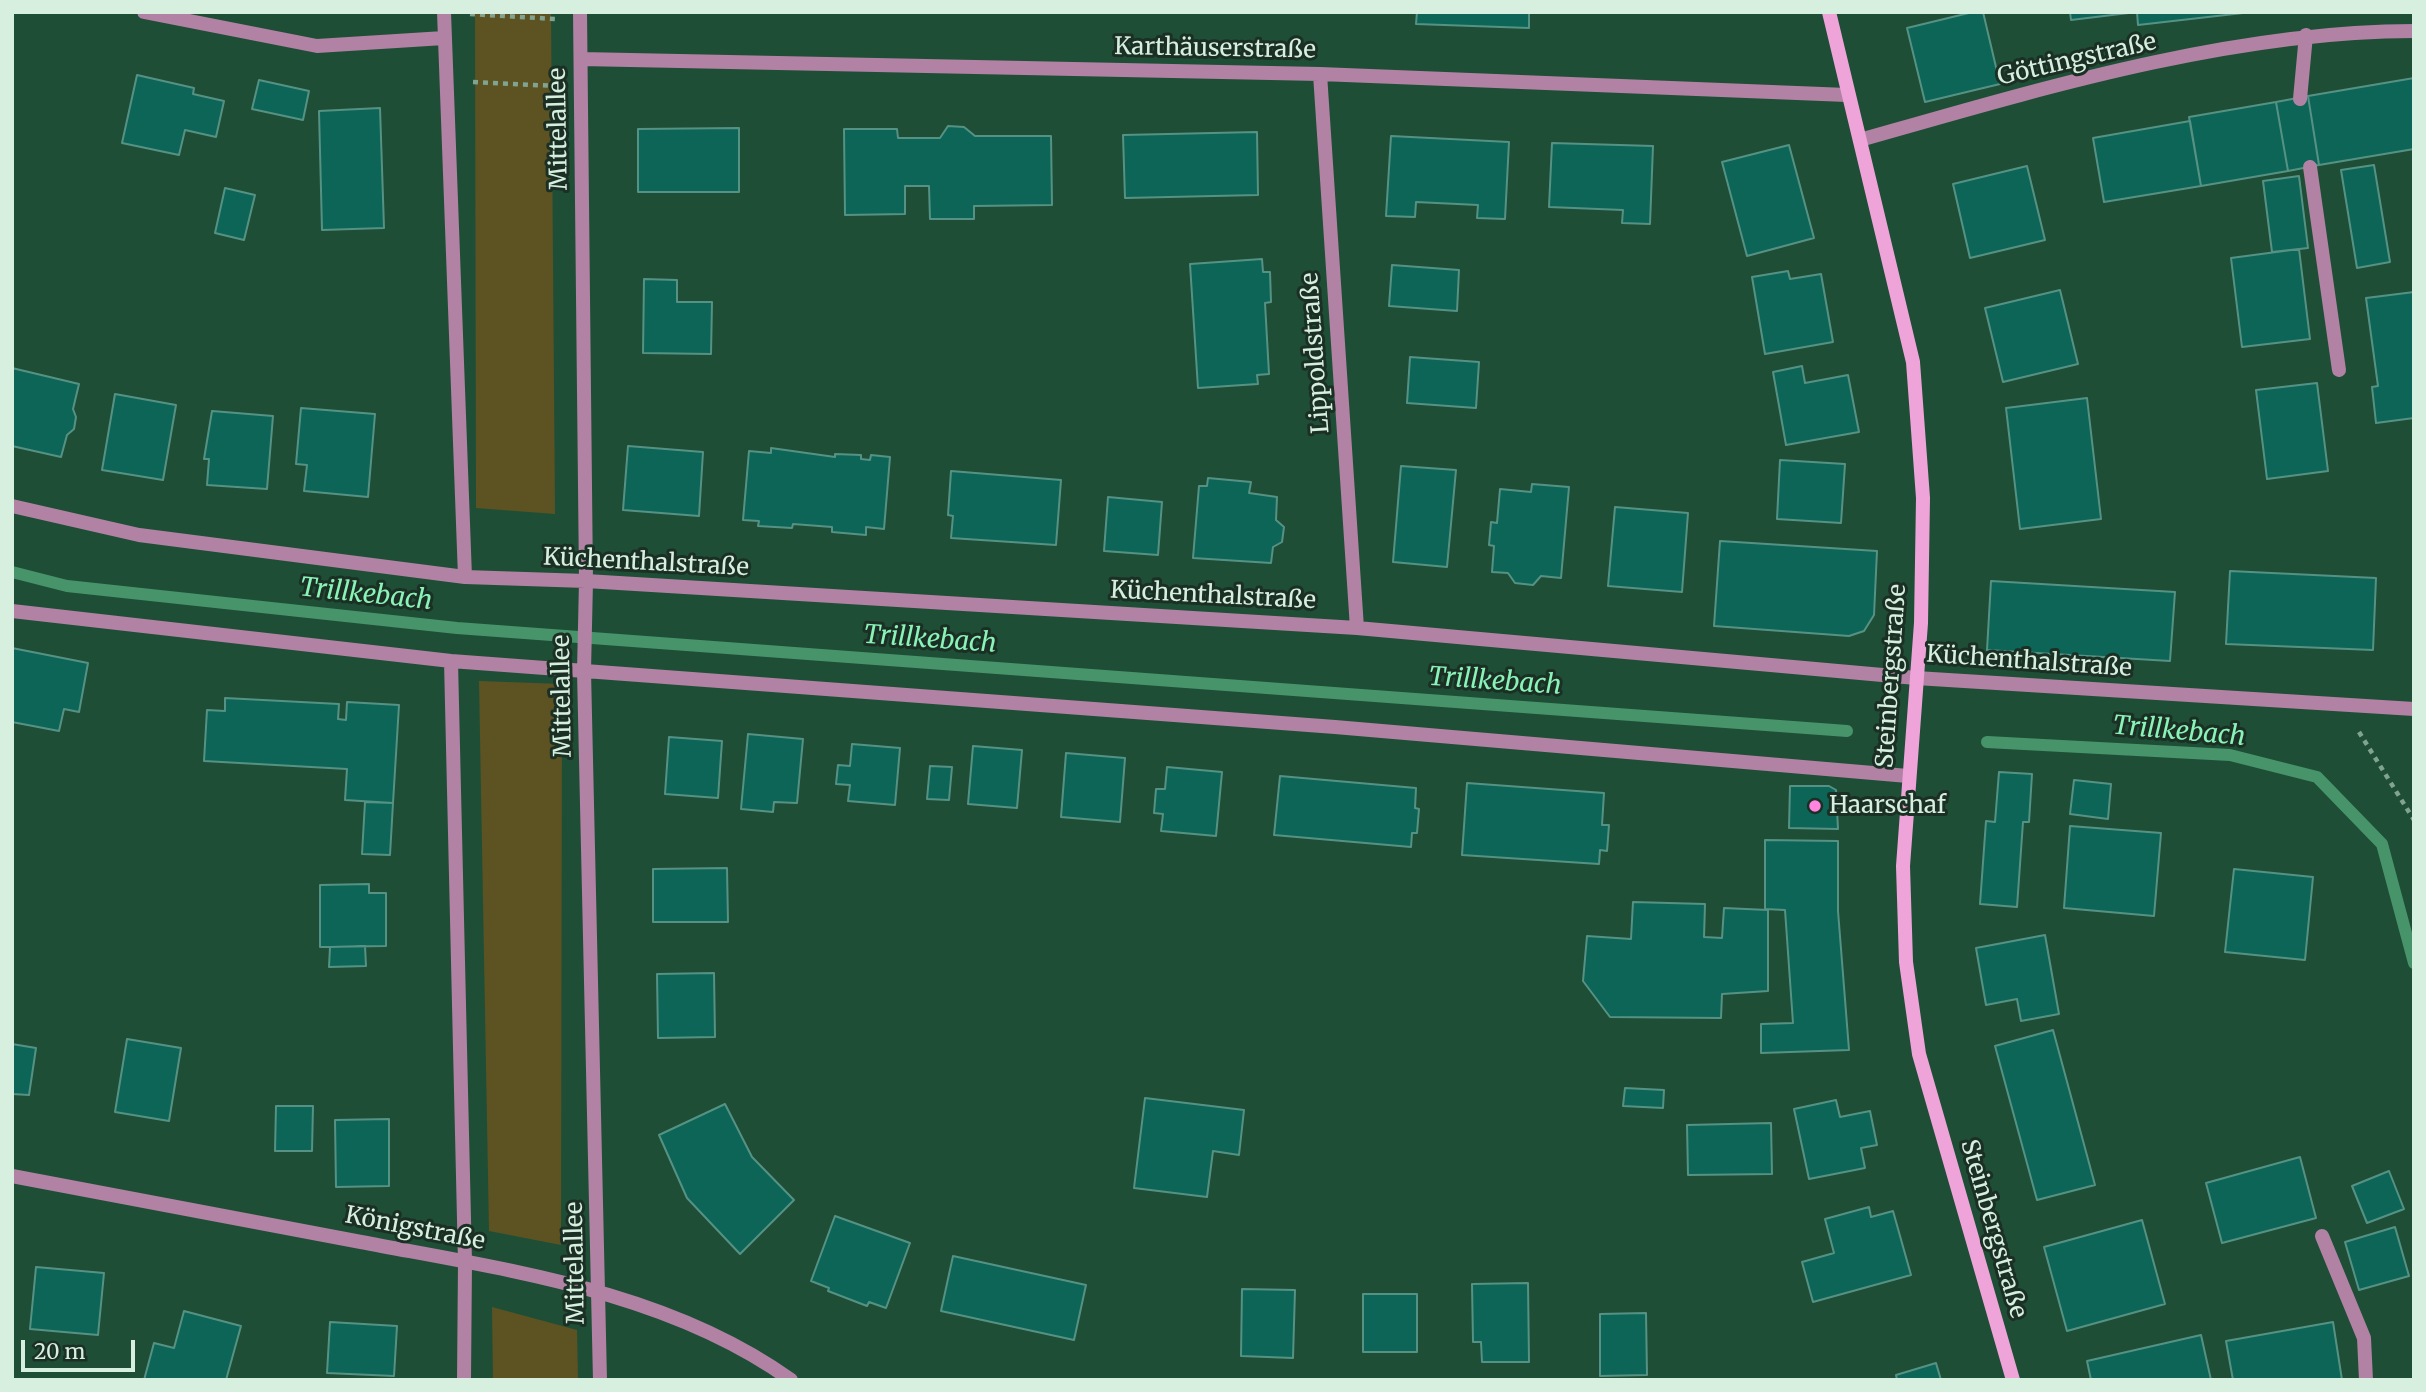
<!DOCTYPE html>
<html>
<head>
<meta charset="utf-8">
<style>
	body { margin:0 }
	#map { position:relative; width:2426px; height:1392px; overflow:hidden; background:#1f4e36; font-family:Merriweather,serif }
	canvas { display:block }
	.frame { position:absolute; inset:0; border:14px solid #d6efdf; pointer-events:none }
	.scale { position:absolute; left:21px; top:1340px; width:114px; height:32px; box-sizing:border-box; border:4px solid #d6efdf; border-top:0; padding-left:9px; font-size:21px; line-height:24px; white-space:nowrap; color:#d6efdf; -webkit-text-stroke:5px #1b2f24; paint-order:stroke }
</style>
</head>
<body>
<div id="map">
<canvas width="2426" height="1392"></canvas>
<div class="frame"></div>
<div class="scale">20 m</div>
</div>
<script>
const c = document.querySelector('canvas').getContext('2d');
c.lineJoin = 'round';
function paint(path, color) { c.fillStyle = color; c.fill(path, 'evenodd'); }
function trace(path, color, width, dash) { c.strokeStyle = color; c.lineWidth = width; c.lineCap = dash ? 'butt' : 'round'; c.setLineDash(dash || []); c.stroke(path); }
function drawText(font, color, halo, rows, align = 'center') {
  c.font = font + ' Merriweather,serif'; c.lineWidth = 6; c.setLineDash([]); c.textBaseline = 'middle'; c.strokeStyle = halo; c.fillStyle = color; for (const [text, x, y, turn = 0] of rows) {
    c.save(); c.translate(x, y); c.rotate((+turn || 0) * Math.PI / 180); c.textAlign = isNaN(turn) ? turn : align; if (halo) c.strokeText(text, 0, 0); c.fillText(text, 0, 0); c.restore();
  }
}
paint(new Path2D(`
	M475 12H551L555 514 476 508Z
	M479 681 562 684 561 1245 489 1231Z
	M492 1307 577 1330 578 1380H493Z`), '#5d5322');
trace(new Path2D(`
	M12 572 67 586 457 628 1847 731
	M1987 742 2230 755 2317 777 2382 844 2414 963`), '#47946b', 12);
const building = new Path2D(`
	M1417 12H1529V28L1416 24Z
	M1973 12H1983L2000 84 1925 102 1907 28Z
	M2070 12H2137L2071 20Z
	M2137 12H2243V13L2138 25Z
	M137 75 194 88 193 94 224 101 216 137 185 130 179 155 122 143Z
	M2414 78V149L2319 165 2308 96Z
	M259 80 309 91 303 120 252 109Z
	M2308 96 2319 165 2288 171 2276 102Z
	M2276 102 2288 171 2201 186 2189 117Z
	M380 108 384 228 322 230 319 111Z
	M2190 121 2201 186 2104 202 2093 138Z
	M948 126 964 127 975 136H1051L1052 205 974 206V219H930L929 186H905V214L845 215 844 129H897L898 138H940Z
	M739 128V192H638V129Z
	M1257 132 1258 195 1125 198 1123 135Z
	M1391 136 1509 142 1505 219 1477 218 1478 205 1416 202 1415 217 1386 216Z
	M1552 143 1653 146 1650 224 1622 223 1623 210 1549 207Z
	M1789 145 1814 238 1747 256 1722 162Z
	M2374 165 2390 262 2357 268 2341 170Z
	M2027 166 2045 240 1970 258 1953 184Z
	M2299 176 2308 248 2272 252 2263 181Z
	M225 188 255 195 244 240 215 233Z
	M2299 249 2310 339 2242 347 2231 258Z
	M1262 259 1263 272H1270L1271 302 1265 303 1269 374 1257 375 1258 384 1198 388 1190 264Z
	M1392 265 1459 270 1457 311 1389 306Z
	M1788 271 1790 279 1821 274 1833 342 1765 354 1752 277Z
	M644 279 677 280V302H712L711 354 643 353Z
	M2060 290 2078 364 2003 382 1985 308Z
	M2414 292V418L2376 423 2372 387 2378 386 2366 298Z
	M1410 357 1479 362 1476 408 1407 403Z
	M1802 366 1805 383 1848 375 1859 432 1786 445 1773 372Z
	M12 368 79 384 73 409 76 417 74 429 67 435 61 457 12 446Z
	M2317 383 2328 471 2267 479 2256 390Z
	M115 394 176 405 163 480 102 470Z
	M2087 398 2101 519 2020 529 2006 408Z
	M301 408 375 414 368 497 304 491 307 465 296 464Z
	M212 411 273 416 267 489 207 485 209 459H204Z
	M628 446 703 452 699 516 623 510Z
	M771 448 835 457V454L861 455V459L870 460 871 455 890 457 884 529 866 527V535L832 532V527L793 524 792 528 758 526 759 521 743 520 749 451 771 453Z
	M1780 460 1845 464 1841 523 1777 519Z
	M1401 466 1456 470 1447 567 1393 562Z
	M951 471 1061 480 1056 545 951 538 953 516 948 515Z
	M1208 478 1251 482 1249 493 1277 497 1276 520 1284 527 1282 542 1273 547 1271 563 1193 558 1199 486H1207Z
	M1532 484 1569 487 1561 578 1541 576 1533 585 1515 583 1508 573 1492 572 1494 546 1489 545 1491 522 1497 523 1500 489 1531 492Z
	M1108 497 1162 502 1158 555 1104 551Z
	M1615 507 1688 513 1682 592 1608 586Z
	M1720 541 1877 551 1874 615 1864 631 1849 636 1714 626Z
	M2230 571 2376 578 2373 650 2226 644Z
	M1991 581 2175 592 2170 661 1987 650Z
	M12 648 88 663 79 712 64 709 59 731 12 722Z
	M225 698 339 704 338 719 346 720 347 702 399 705 393 803 345 800 347 769 204 761 207 710 225 711Z
	M748 734 803 739 797 803 774 802 773 812 741 809Z
	M669 737 722 741 718 798 665 794Z
	M852 744 900 748 895 805 848 801 850 785 836 784 838 765 850 766Z
	M973 746 1022 750 1017 808 968 804Z
	M1066 753 1125 758 1120 822 1061 817Z
	M930 766 952 767 949 800 927 799Z
	M1167 767 1222 772 1216 836 1161 831 1163 814 1154 813 1156 789H1165Z
	M1999 772 2032 774 2029 822H2023L2017 907 1980 904 1986 821 1995 822Z
	M1280 776 1416 788 1415 808 1419 809 1417 833H1412L1411 847 1274 835Z
	M2074 780 2111 784 2108 819 2070 814Z
	M1467 783 1604 793 1602 825H1609L1607 851 1600 850 1599 864 1462 855Z
	M1790 786H1829L1836 790 1838 829 1789 828Z
	M365 802 393 803 390 855 362 854Z
	M2070 826 2161 833 2154 916 2064 908Z
	M1765 840 1838 841V911L1849 1050 1761 1053V1024L1793 1023 1785 910 1765 909Z
	M727 868 728 922H653V869Z
	M2234 869 2313 877 2305 960 2225 952Z
	M369 884V893H386V946L320 947V885Z
	M1633 902 1705 904 1704 937 1722 938 1724 908 1768 910V991L1722 994 1721 1018 1610 1017 1583 981 1587 936 1631 939Z
	M2045 935 2059 1014 2021 1021 2017 999 1986 1005 1976 948Z
	M365 946 366 966 329 967 330 947Z
	M714 973 715 1037 658 1038 657 974Z
	M2053 1030 2095 1185 2037 1200 1995 1046Z
	M127 1039 181 1048 169 1121 115 1112Z
	M12 1044 36 1048 29 1095 12 1094Z
	M1625 1088 1664 1090 1663 1108 1623 1106Z
	M1145 1098 1244 1110 1239 1155 1213 1151 1207 1197 1134 1188Z
	M1836 1100 1840 1117 1870 1111 1877 1145 1861 1148 1865 1168 1809 1179 1794 1109Z
	M725 1104 752 1157 794 1200 740 1254 687 1198 659 1135Z
	M276 1106H313L312 1151H275Z
	M389 1119V1186L336 1187 335 1120Z
	M1771 1123 1772 1174 1688 1175 1687 1125Z
	M2300 1157 2316 1218 2222 1243 2206 1183Z
	M2389 1171 2404 1209 2367 1223 2352 1186Z
	M1869 1207 1871 1217 1893 1211 1911 1275 1813 1302 1802 1262 1834 1253 1825 1219Z
	M835 1216 910 1243 886 1308 869 1302 867 1306 828 1291 829 1288 811 1281Z
	M2142 1220 2165 1304 2067 1331 2044 1247Z
	M2395 1227 2409 1276 2359 1290 2345 1242Z
	M953 1256 1086 1285 1074 1340 941 1311Z
	M36 1267 104 1273 98 1335 30 1329Z
	M1528 1283 1529 1362H1482L1481 1342H1473L1472 1284Z
	M1242 1289 1295 1290 1293 1358 1241 1356Z
	M1363 1294H1417V1352H1363Z
	M184 1311 241 1326 226 1380H144L154 1343 174 1348Z
	M1646 1313 1647 1375 1600 1376V1314Z
	M330 1322 397 1326 394 1376 327 1373Z
	M2333 1322 2342 1380H2233L2226 1341Z
	M2201 1335 2211 1380H2091L2087 1361Z
	M1936 1363 1941 1380H1897L1896 1375Z`);
paint(building, '#0d6557');
trace(building, '#559284', 2);
trace(new Path2D(`
	M470 14 555 19
	M473 82 556 86
	M2359 732 2414 820`), '#81a490', 4.5, [5, 5]);
trace(new Path2D(`
	M2300 99 2306 35
	M2310 167 2339 370
	M2322 1236 2364 1338 2366 1380`), '#b182a3', 14);
trace(new Path2D(`
	M144 12 317 46 444 38
	M444 12 465 577
	M580 12 586 581 584 671 600 1380
	M581 59 1320 74 1847 95
	M1320 74 1357 628
	M1860 140C2036 90 2230 31 2414 31
	M12 506 139 535 465 577 586 581 1357 628 1916 678 2414 709
	M12 611 451 661 1335 727 1908 776
	M451 661 465 1262 464 1380`), '#b182a3', 14);
trace(new Path2D(`
	M12 1176C128 1198 245 1220 361 1242 507 1270 667 1291 791 1380`), '#b182a3', 14);
trace(new Path2D(`
	M1829 12 1913 362 1923 498 1921 623 1903 866 1906 962 1919 1054 2013 1380`), '#eea4d8', 14);
for (const [x, y, r, color] of [
	[1815,806,7,"#ff85df"]
]) { const dot = new Path2D(); dot.arc(x, y, r, 0, 2 * Math.PI); c.fillStyle = color; c.fill(dot); trace(dot, '#1b2f24', 2.5); }
drawText('24px', '#d6efdf', '#1b2f24', [
	["Karthäuserstraße",1215,49,1],
	["Göttingstraße",2077,60,-13],
	["Mittelallee",559,129,-91],
	["Lippoldstraße",1316,353,-94],
	["Küchenthalstraße",646,563,3],
	["Küchenthalstraße",1213,596,3],
	["Küchenthalstraße",2029,662,4],
	["Steinbergstraße",1892,676,-86],
	["Mittelallee",563,696,-91],
	["Königstraße",415,1229,11],
	["Steinbergstraße",1993,1229,74],
	["Mittelallee",576,1263,-91]
]);
drawText('24px', '#d6efdf', '#1b2f24', [
	["Haarschaf",1829,806]
], 'left');
drawText('italic 26px', '#89f3b8', '#1b2f24', [
	["Trillkebach",366,595,6],
	["Trillkebach",930,640,4],
	["Trillkebach",1495,682,4],
	["Trillkebach",2179,732,5]
]);
</script>
</body>
</html>
